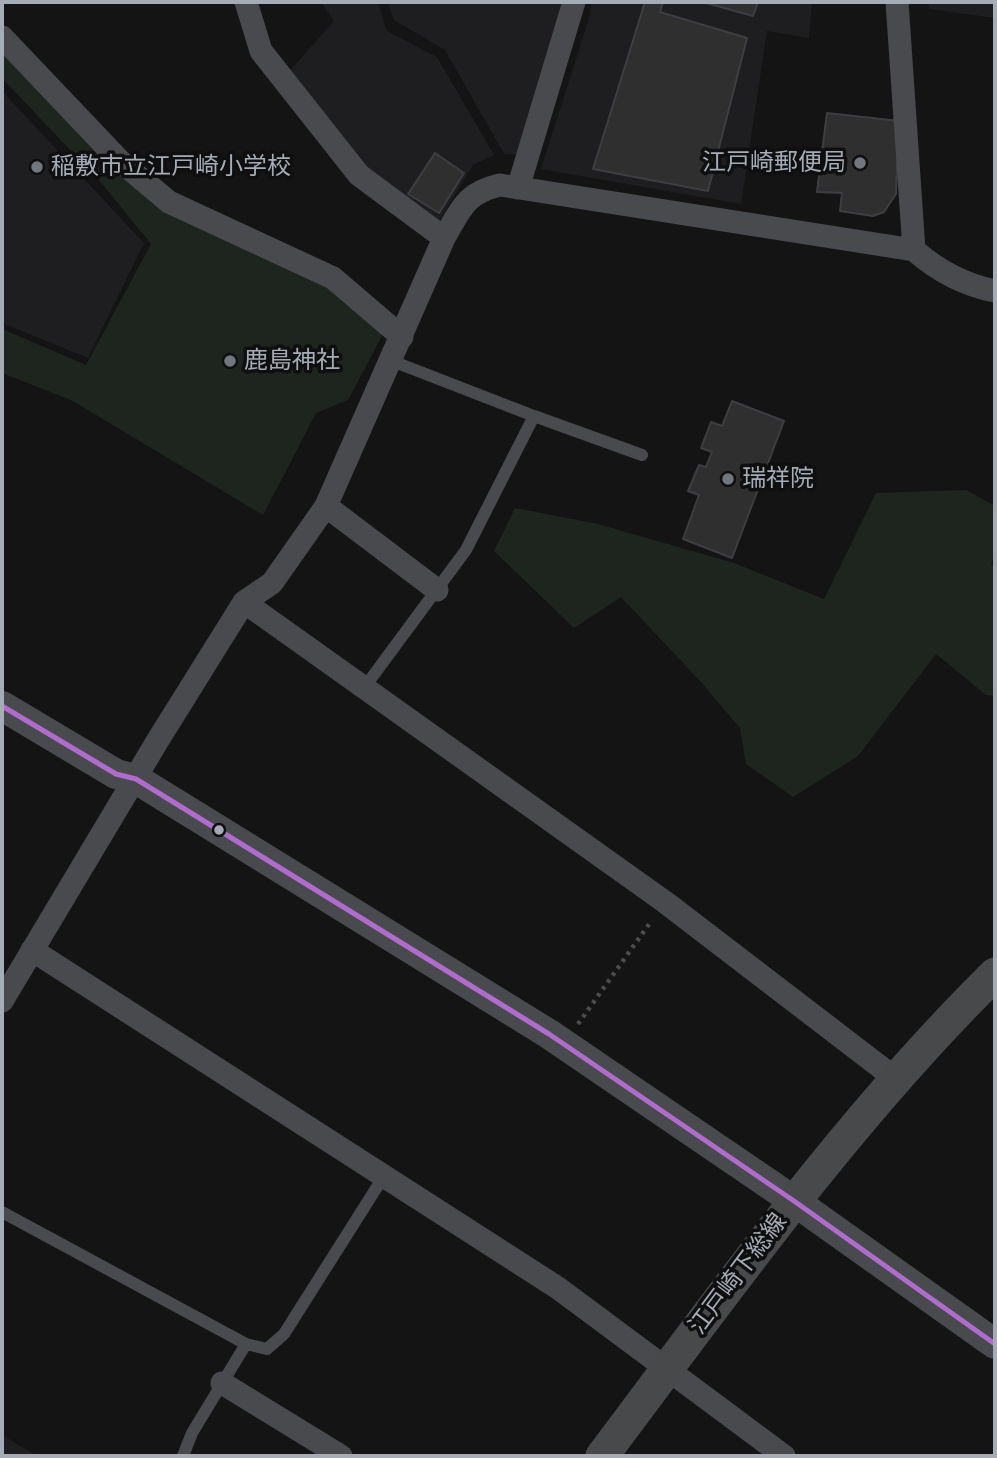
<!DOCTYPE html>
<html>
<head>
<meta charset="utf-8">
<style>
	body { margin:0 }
	#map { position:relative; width:997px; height:1458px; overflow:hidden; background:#141415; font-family:Raleway,sans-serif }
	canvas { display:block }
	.frame { position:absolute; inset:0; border:4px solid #a5acb5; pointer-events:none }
</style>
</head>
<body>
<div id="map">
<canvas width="997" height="1458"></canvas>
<div class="frame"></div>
</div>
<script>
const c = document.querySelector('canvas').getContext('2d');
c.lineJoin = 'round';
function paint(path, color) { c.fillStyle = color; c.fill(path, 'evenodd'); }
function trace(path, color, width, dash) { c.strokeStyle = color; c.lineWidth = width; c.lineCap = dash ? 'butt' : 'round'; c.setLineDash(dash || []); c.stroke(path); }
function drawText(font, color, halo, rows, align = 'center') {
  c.font = font + ' Raleway,"Noto Sans JP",sans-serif'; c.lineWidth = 7; c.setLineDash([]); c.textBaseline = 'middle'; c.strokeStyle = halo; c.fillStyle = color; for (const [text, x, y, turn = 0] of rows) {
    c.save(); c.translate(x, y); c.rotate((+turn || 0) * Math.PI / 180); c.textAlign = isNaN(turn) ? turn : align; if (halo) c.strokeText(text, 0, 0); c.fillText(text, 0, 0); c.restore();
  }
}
paint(new Path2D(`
	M321 2H378L387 31 437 57 494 155 473 165 439 221 383 190 288 73 334 21Z
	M388 2H563L522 155 504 154 445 50 394 20Z
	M591 2H812L809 38 767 31 741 204 541 169 590 15Z
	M928 2H995V18L929 9Z
	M2 91 144 243 88 358 2 323Z
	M2 1435 37 1456H2Z`), '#1e1e20');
paint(new Path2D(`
	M2 41 135 177 333 290 384 332 348 400 316 413 263 515 71 400 2 373V329L86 365 151 244 103 185 2 78Z
	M966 490 995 506V553L991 564 995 569V696L986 695 936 654 858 756 793 797 746 764 740 728 700 681 621 597 574 628 494 551 515 508 598 524 734 563 824 599 876 493Z`), '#1e251f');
const building = new Path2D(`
	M645 2H663L660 12 747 38 708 191 593 169Z
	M703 2H758L753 16Z
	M827 113 899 121 896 194 884 212 873 216 840 211 842 193 817 192Z
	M435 153 464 173 439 213 408 194Z
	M732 401 784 421 732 558 683 539 699 495 688 491 699 465 706 467 712 452 701 448 711 422 722 426Z`);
paint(building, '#2f2f30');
trace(building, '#3d3e41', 2);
trace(new Path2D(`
	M578 1024 652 920`), '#4a4c4f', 4.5, [3.5, 5]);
trace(new Path2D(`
	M392 361 534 416 642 455
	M364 688 466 550 534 416
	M2 1212 246 1344 267 1349 284 1334 384 1176
	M183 1456 192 1433 246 1344`), '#494a4d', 12);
trace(new Path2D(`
	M246 2 261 51 359 175 444 238
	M897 2 914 250C938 271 964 285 995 291
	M2 37 120 161 169 202 333 278 402 337
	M518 188 574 2
	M326 506 437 590
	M244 602 665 902 896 1079
	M32 950 558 1288 784 1456
	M2 1001 158 740 244 602 272 583 326 506 444 238C461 209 465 193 500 185L914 250
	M222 1383 341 1456`), '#494a4d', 23);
trace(new Path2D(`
	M2 706 116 774 136 779 549 1034 794 1201 995 1344`), '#494a4d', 30);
trace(new Path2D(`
	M602 1456C727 1290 847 1120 995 974`), '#48494b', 33);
trace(new Path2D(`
	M2 706 116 774 136 779 549 1034 794 1201 995 1344`), '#b06ccc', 5);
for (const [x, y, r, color] of [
	[860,163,7,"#72777d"],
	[37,167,7,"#72777d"],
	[230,361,7,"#72777d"],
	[728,479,7,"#72777d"],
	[219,830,6,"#a5acb5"]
]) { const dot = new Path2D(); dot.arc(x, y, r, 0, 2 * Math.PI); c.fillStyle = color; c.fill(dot); trace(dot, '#0f0f10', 2.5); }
drawText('24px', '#a5acb5', '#0f0f10', [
	["江戸崎郵便局",846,163,"right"],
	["稲敷市立江戸崎小学校",51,167],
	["鹿島神社",244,361],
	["瑞祥院",742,479]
], 'left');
drawText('24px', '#a5acb5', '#0f0f10', [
	["江戸崎下総線",738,1274,-53]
]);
</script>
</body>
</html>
